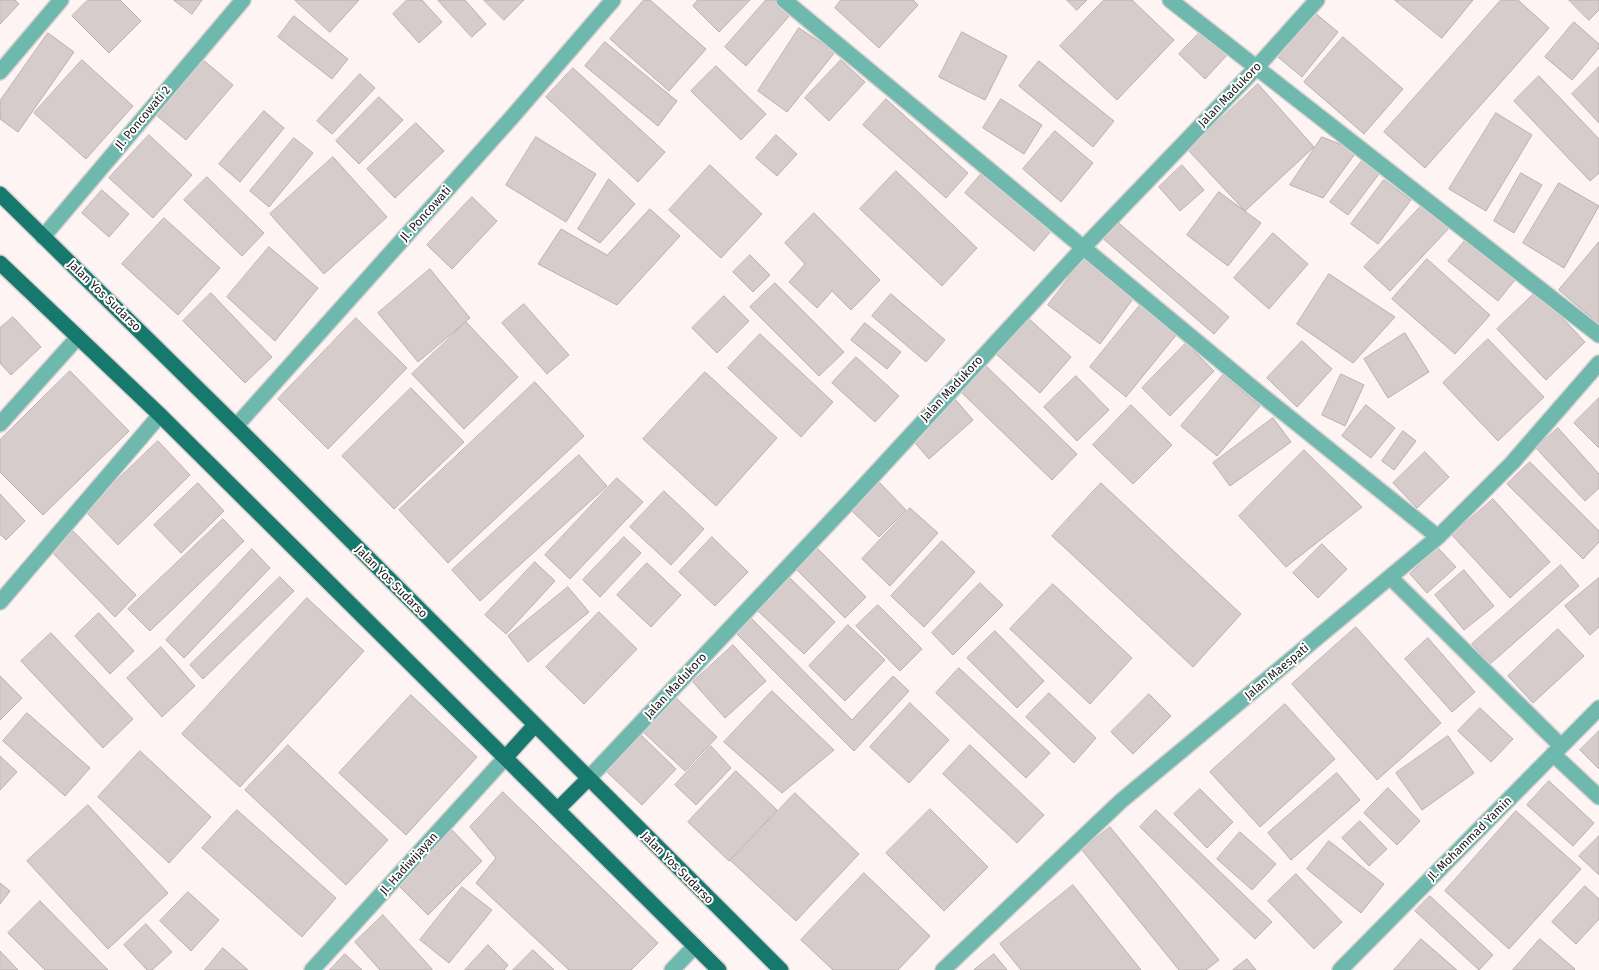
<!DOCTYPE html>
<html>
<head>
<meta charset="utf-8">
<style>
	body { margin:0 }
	canvas { display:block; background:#fef4f3 }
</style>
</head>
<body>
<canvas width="1599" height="970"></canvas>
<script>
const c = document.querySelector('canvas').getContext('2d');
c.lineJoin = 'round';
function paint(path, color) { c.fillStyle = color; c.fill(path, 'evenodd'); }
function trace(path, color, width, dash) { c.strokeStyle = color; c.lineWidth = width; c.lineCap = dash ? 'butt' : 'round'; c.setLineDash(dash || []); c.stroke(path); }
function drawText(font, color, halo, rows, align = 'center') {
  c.font = font + ' "Fira Sans",sans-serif'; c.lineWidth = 4; c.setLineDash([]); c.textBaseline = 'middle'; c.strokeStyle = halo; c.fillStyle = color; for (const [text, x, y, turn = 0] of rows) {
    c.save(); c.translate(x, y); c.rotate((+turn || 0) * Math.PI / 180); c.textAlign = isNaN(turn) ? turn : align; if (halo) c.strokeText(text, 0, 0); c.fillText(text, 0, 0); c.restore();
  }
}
const building = new Path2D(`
	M0 0H15L19 4 0 24Z
	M88 0H120L141 21 109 53 72 16Z
	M174 0H202L192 14Z
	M295 0H359L330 32Z
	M407 0H422L442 22 419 43 393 14Z
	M438 0H465L486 24 472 37Z
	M484 0H524L504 20Z
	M644 0H650L706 49 669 91 610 39Z
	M698 0H750L719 32 693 6Z
	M766 0H774L790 15 746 66 725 47Z
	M841 0H913L918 5 879 48 835 8Z
	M1067 0H1087L1077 10Z
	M1104 0H1132L1174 40 1117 100 1060 46Z
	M1395 0H1473L1442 38Z
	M1501 0H1518L1549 28 1425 168 1384 132Z
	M1569 0H1599V10L1589 20Z
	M1315 13 1338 32 1302 77 1278 57Z
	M294 16 348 59 332 79 278 37Z
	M1574 22 1599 44V48L1572 80 1545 57Z
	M799 28 835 52 787 112 758 91Z
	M1202 30 1228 54 1205 79 1179 54Z
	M962 32 1007 56 985 100 939 77Z
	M48 33 74 52 18 132 0 119V101Z
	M1343 37 1403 89 1364 134 1304 82Z
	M605 42 677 101 658 126 585 66Z
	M202 59 233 85 186 140 156 115Z
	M82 60 133 106 86 159 34 113Z
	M841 60 865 82 829 121 805 98Z
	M1039 61 1114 121 1093 147 1019 86Z
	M716 66 766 114 741 140 691 91Z
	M1599 67V123L1572 94Z
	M573 68 665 152 638 182 546 97Z
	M360 74 375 88 332 134 317 121Z
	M1539 76 1599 139V173L1590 181 1514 101Z
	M1258 84 1314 147 1245 211 1188 150Z
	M379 97 403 120 359 164 336 141Z
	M886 99 968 173 946 198 863 125Z
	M1001 99 1042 125 1024 154 983 128Z
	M264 111 284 128 240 182 219 164Z
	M1496 113 1532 135 1486 211 1449 189Z
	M416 123 444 151 395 198 367 169Z
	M1055 131 1093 163 1061 202 1023 169Z
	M149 135 192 175 153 218 109 178Z
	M776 135 797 154 777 176 756 158Z
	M536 137 596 174 566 222 506 185Z
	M1322 137 1357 151 1323 198 1290 185Z
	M294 138 313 153 269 207 250 191Z
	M333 157 387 217 324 274 270 214Z
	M1365 157 1382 170 1348 215 1330 202Z
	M710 165 762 214 721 258 669 210Z
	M1182 165 1204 190 1180 211 1159 187Z
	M896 171 977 248 942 286 860 209Z
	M982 173 1051 231 1034 251 965 193Z
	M1521 173 1542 185 1514 233 1494 221Z
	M207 177 264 233 242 256 184 200Z
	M609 179 635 204 600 243 578 229Z
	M1384 180 1411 200 1378 244 1351 224Z
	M1559 183 1599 206 1564 268 1523 243Z
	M102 190 129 214 109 237 82 213Z
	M1219 192 1261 223 1228 266 1187 235Z
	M472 197 497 221 452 269 427 245Z
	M1425 202 1451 226 1390 291 1364 267Z
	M650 209 680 236 617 305 538 264 561 229 607 255Z
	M814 213 880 280 851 310 832 291 817 308 789 282 805 264 785 243Z
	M164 218 220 268 178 315 122 264Z
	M1114 219 1229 317 1214 334 1100 236Z
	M1273 233 1308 264 1269 309 1234 278Z
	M1468 237 1518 276 1498 301 1448 261Z
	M1599 242V324L1559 290Z
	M269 247 318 288 275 341 227 297Z
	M750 255 770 275 753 292 733 272Z
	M1085 257 1135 296 1100 344 1048 305Z
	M1427 259 1490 315 1455 354 1392 299Z
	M430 269 470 318 418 362 378 313Z
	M1329 274 1395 317 1353 363 1297 324Z
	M775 283 844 352 819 376 750 307Z
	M1537 291 1585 342 1546 380 1497 329Z
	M211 293 272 357 245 383 183 321Z
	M891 294 945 340 926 362 872 316Z
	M724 296 749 321 717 353 692 328Z
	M524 304 569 355 547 374 502 323Z
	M1141 304 1177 334 1126 397 1090 367Z
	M13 317 41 347 11 375 0 363V328Z
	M1027 317 1071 357 1040 393 995 353Z
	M356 318 407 368 328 449 278 399Z
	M466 322 518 377 464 429 412 374Z
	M865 323 901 352 887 369 851 340Z
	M1405 333 1429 372 1388 398 1364 359Z
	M760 334 833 402 801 437 728 368Z
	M1488 339 1544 397 1498 441 1443 383Z
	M1302 341 1332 369 1297 407 1267 378Z
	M1186 343 1214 371 1170 416 1142 388Z
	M856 357 899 396 875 422 832 383Z
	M985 365 1077 454 1052 480 960 391Z
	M70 371 129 431 43 515 0 472V440Z
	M705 372 777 438 716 506 643 439Z
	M1341 374 1364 385 1345 426 1322 415Z
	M1223 375 1260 406 1217 456 1181 426Z
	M1076 376 1109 410 1077 441 1044 407Z
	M535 382 584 436 448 563 399 510Z
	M411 388 464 442 394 509 342 456Z
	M954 398 973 420 929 459 910 437Z
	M1599 398V448L1574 423Z
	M1131 405 1172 445 1133 484 1093 445Z
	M1366 405 1395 428 1371 458 1342 436Z
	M1273 418 1291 442 1230 486 1213 463Z
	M1558 428 1599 474V488L1585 501 1536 448Z
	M1403 431 1416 441 1394 470 1382 461Z
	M158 441 190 475 118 545 85 511Z
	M1304 450 1362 507 1286 567 1239 516Z
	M1425 452 1449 477 1417 508 1393 483Z
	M579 455 607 486 480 601 452 570Z
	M1530 462 1599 531V542L1583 559 1507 484Z
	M617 478 643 502 570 579 545 555Z
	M198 483 224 511 181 553 154 525Z
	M880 483 906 510 879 537 852 511Z
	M1101 483 1241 614 1193 667 1052 536Z
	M664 491 704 529 671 565 630 527Z
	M0 494 25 521 6 540 0 534Z
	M1493 499 1550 562 1510 598 1452 535Z
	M910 508 938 533 890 586 862 559Z
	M223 519 244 541 150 631 128 609Z
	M72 530 136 595 115 617 51 551Z
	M624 537 641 553 600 597 583 580Z
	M712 537 748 572 715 606 679 572Z
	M942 541 975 572 924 627 891 596Z
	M1322 544 1347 569 1318 598 1293 573Z
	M814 545 866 597 845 618 793 566Z
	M1438 548 1456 567 1427 593 1410 574Z
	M252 549 270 568 184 658 166 640Z
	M535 562 555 581 506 634 485 615Z
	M647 563 681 595 651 627 617 595Z
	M1561 565 1579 586 1490 664 1472 644Z
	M1464 570 1494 606 1464 630 1435 595Z
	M280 577 294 591 203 679 190 665Z
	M790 578 835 622 804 654 758 611Z
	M1599 578V627L1590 635 1565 606Z
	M980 583 1003 605 953 655 932 633Z
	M1053 584 1132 658 1090 704 1010 629Z
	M568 587 589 612 528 662 508 636Z
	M307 598 364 651 240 787 182 734Z
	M878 605 922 649 900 671 856 626Z
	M599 612 637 649 584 704 546 667Z
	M99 613 134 651 110 674 75 636Z
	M748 615 852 720 893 676 909 691 854 751 733 630Z
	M848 625 885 660 845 701 809 666Z
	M1356 627 1441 723 1377 780 1292 684Z
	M1558 629 1584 656 1533 703 1508 676Z
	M995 631 1044 681 1017 708 967 658Z
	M51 633 133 719 103 748 21 661Z
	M1428 638 1475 692 1452 712 1405 659Z
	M733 645 766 681 725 718 693 682Z
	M161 647 195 686 162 717 127 678Z
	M959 668 1050 753 1026 778 936 693Z
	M0 676 22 698 0 720Z
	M772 691 834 750 782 793 724 742Z
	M1049 693 1096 738 1074 763 1026 717Z
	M1149 694 1171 716 1133 754 1111 732Z
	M411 695 477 757 406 835 339 773Z
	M674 696 717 737 685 771 641 730Z
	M910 703 949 740 909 783 870 747Z
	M1285 704 1335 759 1260 827 1210 772Z
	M1480 708 1513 739 1491 762 1458 731Z
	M27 713 90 768 65 796 3 741Z
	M1599 731V769L1580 750Z
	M641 735 676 769 642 805 607 772Z
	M1448 736 1474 773 1422 810 1396 773Z
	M288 745 388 840 346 885 245 790Z
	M970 745 1044 815 1017 843 943 774Z
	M711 746 731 768 696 805 675 785Z
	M140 751 211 817 169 863 98 797Z
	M0 756 17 772 0 790Z
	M736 771 777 810 729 861 688 822Z
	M1337 773 1360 800 1291 860 1268 833Z
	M1549 781 1594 823 1573 846 1527 805Z
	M1388 788 1420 821 1397 845 1364 813Z
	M1200 789 1233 822 1207 848 1174 814Z
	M503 792 658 943 631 970H569L476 883 496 858 470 827Z
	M795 793 859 854 796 921 731 861Z
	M88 805 168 893 108 949 27 861Z
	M930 809 988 867 944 911 886 853Z
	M237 810 336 898 302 937 202 848Z
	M1156 810 1272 922 1255 939 1140 827Z
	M1516 811 1581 869 1509 949 1445 891Z
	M1360 821 1387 849 1369 866 1342 838Z
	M1110 827 1219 960 1206 970H1179L1082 850Z
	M451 829 482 861 428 915 396 883Z
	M1240 832 1276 864 1252 890 1217 859Z
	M1599 836V875L1579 856Z
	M1329 841 1384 884 1361 913 1307 869Z
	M864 873 930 936 898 970H833L801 940Z
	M1296 874 1342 922 1314 949 1268 901Z
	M0 883 10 891 0 904Z
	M1073 885 1141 970H1021L1000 944Z
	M1585 886 1599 899V919L1576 944 1552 922Z
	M462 887 492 910 449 963 420 940Z
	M188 892 219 920 191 951 160 921Z
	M1430 896 1493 955 1479 970 1415 911Z
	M40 901 108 970H45L8 933Z
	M383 915 432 969V970H380L355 942Z
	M146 924 172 952 152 970H147L124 945Z
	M1421 939 1457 970H1394Z
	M1540 939 1575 969 1574 970H1513Z
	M488 945 508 965 504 970H465Z
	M223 948 248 970H205Z
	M533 950 554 970H513Z
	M0 951 18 970H0Z
	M345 954 362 970H330Z
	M994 954 1007 970H974Z
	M1247 959 1256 970H1233Z`);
paint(building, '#d5cccb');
trace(building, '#b9b0af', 1);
const minor = new Path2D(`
	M784 0 1259 393 1438 537
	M1170 0 1599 335
	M0 72 61 0
	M43 237 243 0
	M0 424 78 337
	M236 426 513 116 613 0
	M1390 577 1561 746
	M0 602 160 415
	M1553 754 1599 797
	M588 779 850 501 1083 248 1256 68 1317 0
	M312 970 506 757
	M672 970 695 946
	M943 970 1121 801 1438 537 1512 463 1599 363
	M1340 970 1599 708`);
const major = new Path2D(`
	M0 194 236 426 781 970
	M0 263 160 415 719 970
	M506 757 534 726
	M558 809 588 779`);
trace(minor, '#dad1d0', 18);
trace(major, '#dad1d0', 18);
trace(minor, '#6fb8ae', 15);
trace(major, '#17786e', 15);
drawText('12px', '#1c1818', '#fff', [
	["Jalan Madukoro",1230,95,-46],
	["Jl. Poncowati 2",143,118,-50],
	["Jl. Poncowati",426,214,-48],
	["Jalan Yos Sudarso",104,296,44],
	["Jalan Madukoro",952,389,-47],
	["Jalan Yos Sudarso",391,582,45],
	["Jalan Maespati",1277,672,-40],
	["Jalan Madukoro",676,686,-47],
	["Jl. Mohammad Yamin",1470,839,-45],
	["Jl. Hadiwijayan",409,864,-48],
	["Jalan Yos Sudarso",677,868,45]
]);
</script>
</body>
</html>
